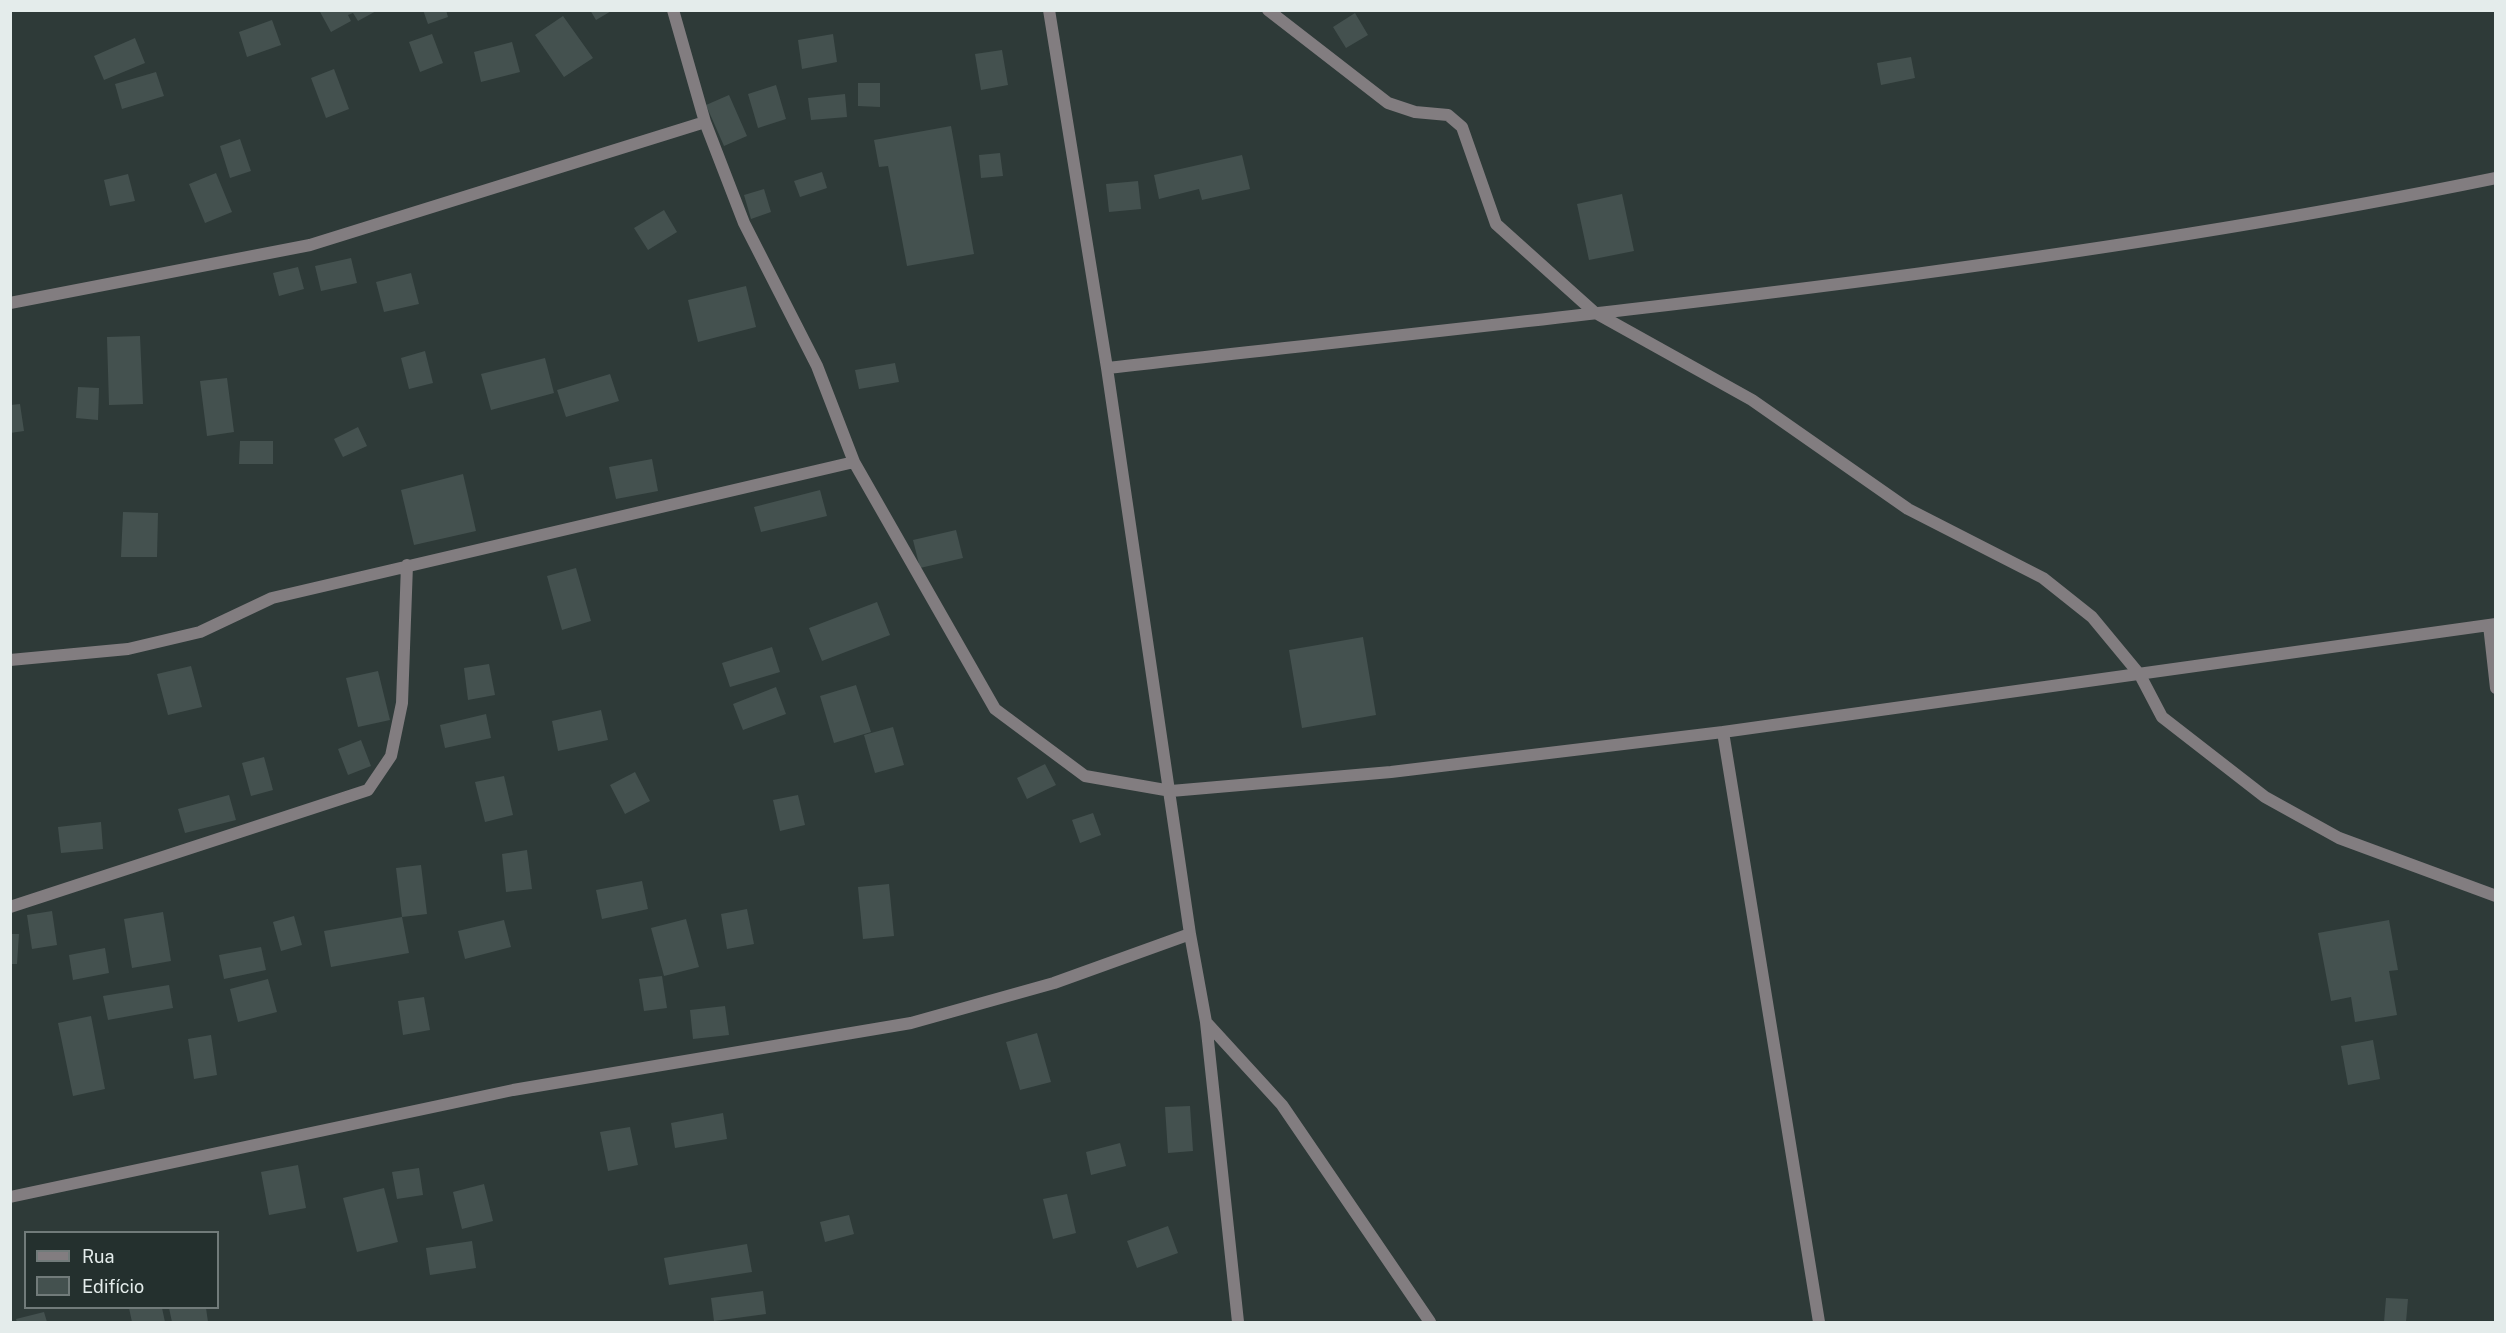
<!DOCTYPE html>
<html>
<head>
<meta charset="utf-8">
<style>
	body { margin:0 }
	#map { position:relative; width:2506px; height:1333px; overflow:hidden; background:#2e3a38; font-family:"Public Sans",sans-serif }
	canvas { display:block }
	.frame { position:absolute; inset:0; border:12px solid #e4eceb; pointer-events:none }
	.legend { position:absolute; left:24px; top:1231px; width:195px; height:78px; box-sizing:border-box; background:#24302e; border:2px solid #717b7a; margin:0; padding:8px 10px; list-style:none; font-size:18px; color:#e4eceb }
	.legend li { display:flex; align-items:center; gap:12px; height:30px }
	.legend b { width:30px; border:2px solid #717b7a }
</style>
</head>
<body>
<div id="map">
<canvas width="2506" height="1333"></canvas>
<div class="frame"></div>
<ul class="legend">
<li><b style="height:8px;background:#827d80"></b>Rua</li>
<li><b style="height:16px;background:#44514f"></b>Edifício</li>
</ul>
</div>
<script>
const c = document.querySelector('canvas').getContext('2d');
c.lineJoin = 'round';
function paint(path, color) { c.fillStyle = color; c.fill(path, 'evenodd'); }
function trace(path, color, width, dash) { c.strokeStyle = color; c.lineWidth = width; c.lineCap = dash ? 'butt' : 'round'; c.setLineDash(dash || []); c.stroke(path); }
paint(new Path2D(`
	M319 10H378L358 21 353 13 348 15 351 21 331 32Z
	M423 10H446L448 17 428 24Z
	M590 10H613L596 20Z
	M1355 13 1368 35 1346 48 1333 27Z
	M563 16 593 58 564 77 535 35Z
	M272 20 281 45 247 57 239 32Z
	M432 34 443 63 420 72 409 42Z
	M833 34 837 62 802 69 798 40Z
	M135 38 145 63 104 80 94 56Z
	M512 42 520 72 481 82 474 52Z
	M1002 50 1008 85 981 90 975 54Z
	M1911 57 1915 78 1881 85 1877 63Z
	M334 69 349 109 326 118 311 78Z
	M156 72 164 96 122 109 115 84Z
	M858 83H880V107L858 106Z
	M776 85 786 119 758 128 748 94Z
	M845 94 847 117 811 120 808 98Z
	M729 95 747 136 724 146 706 105Z
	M951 126 974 254 907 266 888 166 879 167 874 140Z
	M240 139 251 171 230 178 220 146Z
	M1000 153 1003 176 981 178 979 155Z
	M1242 155 1250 189 1202 200 1199 189 1159 199 1154 175Z
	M822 172 827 188 800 197 794 181Z
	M216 173 232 212 205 223 189 184Z
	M128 174 135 201 110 206 104 180Z
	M1138 181 1141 209 1109 212 1106 184Z
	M764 189 771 212 751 219 744 195Z
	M1622 194 1634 251 1589 260 1577 204Z
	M664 210 677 232 648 250 634 228Z
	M351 258 357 283 321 291 315 266Z
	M298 267 304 289 279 296 273 273Z
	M411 273 419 304 384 312 376 282Z
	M746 286 756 327 698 342 688 300Z
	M140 336 143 404 109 405 107 337Z
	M425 351 433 383 409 389 401 358Z
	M545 358 554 393 491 410 481 374Z
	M895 363 899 382 859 389 855 370Z
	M610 374 619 401 566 417 557 390Z
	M227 378 234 432 207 436 200 381Z
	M78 387 99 388 98 420 76 418Z
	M20 404 24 431 10 433V405Z
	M358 427 367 446 343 457 334 439Z
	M240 441H273V464H239Z
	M652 459 658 491 616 499 609 467Z
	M463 474 476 531 414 545 401 490Z
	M820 490 827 516 761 532 754 507Z
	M123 512 158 513 157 557H121Z
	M956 530 963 558 920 568 913 540Z
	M576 568 591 621 562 630 547 576Z
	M877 602 890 635 822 661 809 628Z
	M1363 637 1376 715 1302 728 1289 650Z
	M772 647 780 672 730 687 722 663Z
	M489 664 495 695 468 700 464 668Z
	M191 666 202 707 168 715 157 674Z
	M378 671 390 720 358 727 346 678Z
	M856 685 871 732 834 743 820 696Z
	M776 687 786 714 743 730 733 704Z
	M601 710 608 740 558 751 552 721Z
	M486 714 491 738 445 748 440 725Z
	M893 727 904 765 875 773 864 735Z
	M361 740 371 766 348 775 338 749Z
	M264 757 273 790 251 796 242 763Z
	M1045 764 1056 785 1027 799 1017 778Z
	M635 772 650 801 625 814 610 785Z
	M504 776 513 815 485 822 475 782Z
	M229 795 236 820 185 833 178 809Z
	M798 795 805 825 780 831 773 800Z
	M1093 813 1101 835 1080 843 1072 820Z
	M101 822 103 849 61 853 58 827Z
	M527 850 532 889 506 892 502 854Z
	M421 865 427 914 402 917 409 953 331 967 324 931 402 917 396 868Z
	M642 881 648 909 602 919 596 890Z
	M889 884 894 936 863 939 858 887Z
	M747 909 754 944 727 949 721 914Z
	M52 911 57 945 32 949 27 915Z
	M163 912 171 961 132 968 124 919Z
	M294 916 302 945 281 951 273 922Z
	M686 919 699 967 664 976 651 928Z
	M504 920 511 947 465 959 458 931Z
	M2389 920 2398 970 2389 971 2397 1015 2355 1022 2351 997 2331 1001 2318 933Z
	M10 934H19L17 964H10Z
	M261 947 266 970 224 979 219 955Z
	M105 948 109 973 73 980 69 955Z
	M662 976 667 1008 644 1011 639 979Z
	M268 979 277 1012 238 1022 230 989Z
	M169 985 173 1008 108 1020 103 996Z
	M424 997 430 1030 403 1035 398 1001Z
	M725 1006 729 1035 693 1039 690 1010Z
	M91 1016 105 1089 73 1096 58 1023Z
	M1037 1033 1051 1082 1020 1090 1006 1042Z
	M211 1035 217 1075 194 1079 188 1039Z
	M2373 1040 2380 1079 2348 1085 2341 1046Z
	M1190 1106 1193 1151 1168 1153 1165 1107Z
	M723 1113 727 1139 675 1148 671 1123Z
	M630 1127 638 1165 608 1171 600 1132Z
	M1120 1143 1126 1166 1091 1175 1086 1152Z
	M298 1165 306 1208 269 1215 261 1172Z
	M419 1168 423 1195 397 1199 392 1172Z
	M484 1184 493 1221 462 1229 453 1192Z
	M384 1188 398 1242 357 1252 343 1198Z
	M1067 1194 1076 1233 1053 1239 1043 1199Z
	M849 1215 854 1234 825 1242 820 1222Z
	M1168 1226 1178 1253 1137 1268 1127 1241Z
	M472 1241 476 1268 430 1275 426 1248Z
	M747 1244 752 1272 669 1285 664 1258Z
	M763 1291 766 1314 714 1321 711 1298Z
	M2386 1298 2408 1299 2406 1322H2384Z
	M129 1308H162L165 1322H132Z
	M169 1308H206L208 1322H172Z
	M44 1312 47 1322H17L16 1319Z`), '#44514f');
trace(new Path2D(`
	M673 10 705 122 744 223 817 366 854 462 995 709 1085 776 1171 791 1391 772 1723 732 2496 624
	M1049 10 1107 368 1190 934 1206 1022 1238 1322
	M1268 10 1388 103 1415 112 1448 115 1462 127 1496 224 1594 312 1752 400 1908 509 2043 578 2092 617 2140 675 2162 717 2265 797 2339 838 2496 896
	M10 303 310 245 705 122
	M1107 368C1571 315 2038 272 2496 178
	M2489 625 2496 688
	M10 660 128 649 200 632 272 598 854 462
	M1723 732 1819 1322
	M10 907 368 790 391 756 402 703 407 565
	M1206 1022 1282 1105 1430 1322
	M10 1197 513 1090 911 1023 1054 983 1190 934`), '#827d80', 12);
</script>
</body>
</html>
